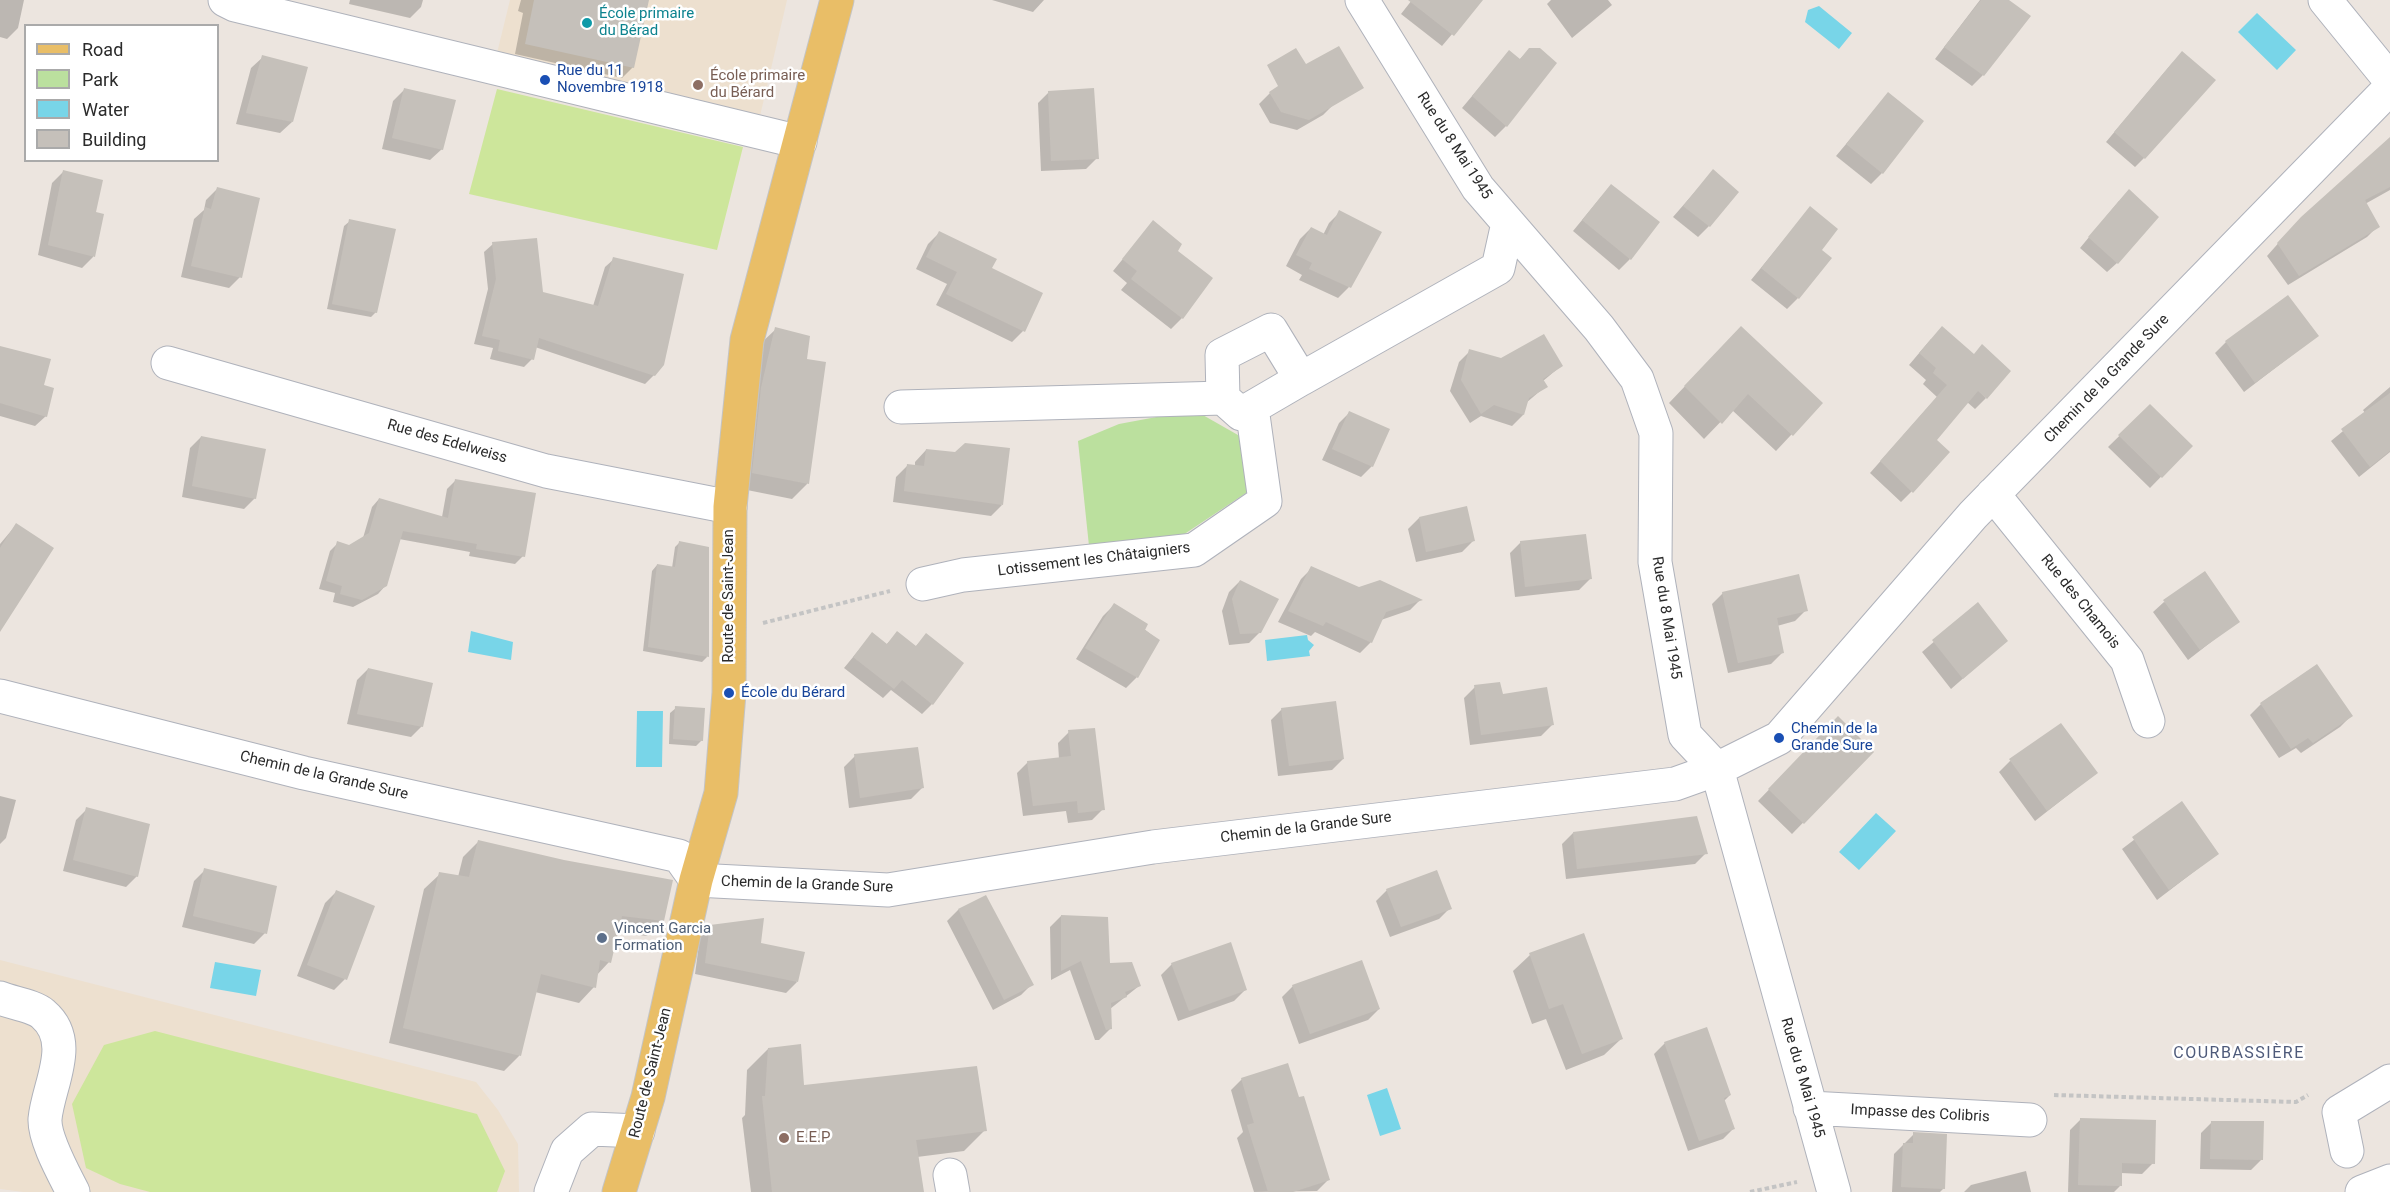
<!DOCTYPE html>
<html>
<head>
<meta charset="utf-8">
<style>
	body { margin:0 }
	#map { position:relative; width:2390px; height:1192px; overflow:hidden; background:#ece5df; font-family:Roboto,sans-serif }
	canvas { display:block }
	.legend { position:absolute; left:24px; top:24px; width:195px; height:138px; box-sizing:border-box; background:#fff; border:2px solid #aaa; margin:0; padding:8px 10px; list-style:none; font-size:18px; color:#2b2b2b }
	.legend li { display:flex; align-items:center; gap:12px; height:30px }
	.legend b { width:30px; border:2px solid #aaa }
</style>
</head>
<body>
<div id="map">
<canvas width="2390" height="1192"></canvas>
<ul class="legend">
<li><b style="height:8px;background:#e9be67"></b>Road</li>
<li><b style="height:16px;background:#bbe09e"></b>Park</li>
<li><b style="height:16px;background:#78d5e8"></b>Water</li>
<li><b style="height:16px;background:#c5c0ba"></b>Building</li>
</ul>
</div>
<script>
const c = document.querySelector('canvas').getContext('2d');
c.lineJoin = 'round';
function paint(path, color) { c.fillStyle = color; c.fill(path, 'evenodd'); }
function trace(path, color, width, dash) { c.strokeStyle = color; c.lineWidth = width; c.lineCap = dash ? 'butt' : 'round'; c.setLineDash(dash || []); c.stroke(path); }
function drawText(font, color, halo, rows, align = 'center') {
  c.font = font + ' Roboto,sans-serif'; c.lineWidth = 5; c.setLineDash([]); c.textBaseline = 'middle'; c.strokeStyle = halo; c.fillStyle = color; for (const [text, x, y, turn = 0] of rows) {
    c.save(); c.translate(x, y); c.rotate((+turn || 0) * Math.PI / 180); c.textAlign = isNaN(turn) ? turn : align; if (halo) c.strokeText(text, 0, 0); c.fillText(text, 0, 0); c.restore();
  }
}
paint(new Path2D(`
	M510 0H787L760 116 497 53Z
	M0 960 476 1082 498 1110 518 1144 519 1192H24L0 1189Z`), '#ede0cf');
paint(new Path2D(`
	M1194 410 1245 439 1249 491 1180 537 1089 546 1078 441 1119 424Z`), '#bbe09e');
paint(new Path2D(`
	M497 89 743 147 717 250 469 194Z
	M155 1031 477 1114 505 1171 497 1192H150L120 1184 86 1168 72 1104 104 1045Z`), '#cde69b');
paint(new Path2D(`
	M1819 6 1852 33 1839 49 1805 22 1808 10Z
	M2257 13 2296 50 2277 70 2238 32Z
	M471 631 513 642 511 660 468 652Z
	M1307 635 1308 640 1314 645 1309 651 1310 656 1267 661 1265 640Z
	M637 711H663L662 767H636Z
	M1876 813 1896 831 1859 870 1839 852Z
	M215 962 261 970 256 996 210 988Z
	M1387 1088 1401 1129 1380 1136 1367 1095Z`), '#78d5e8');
paint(new Path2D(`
	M0 0H24L18 28 7 39 0 37Z
	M350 0H423L421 7 410 18 349 4Z
	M521 0H647L633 67 622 78 515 54 523 13 518 11Z
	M992 0H1044L1033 12Z
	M1412 0H1478L1480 1 1442 46 1401 14Z
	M1551 0H1608L1612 5 1572 38 1547 4Z
	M1980 0H2006L1983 75 1972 86 1935 59Z
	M1529 50 1506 126 1495 137 1462 108 1509 52 1519 60Z
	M263 57 292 122 280 133 236 124 251 68Z
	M2173 62 2144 158 2135 167 2106 142Z
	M404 90 442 149 430 160 382 149 393 101Z
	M1049 92 1097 158 1086 169 1041 171 1038 103Z
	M1270 93 1333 105 1323 115 1297 130 1270 123 1259 104Z
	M1888 94 1882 173 1871 184 1836 156Z
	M2390 145V190L2365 204 2378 226 2367 237 2288 285 2267 256 2290 230Z
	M1713 171 1709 226 1698 237 1673 217Z
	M63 172 95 213 93 257 82 268 38 255 52 183Z
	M217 189 240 277 229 288 181 277 194 219 204 210 206 200Z
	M1601 197 1630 259 1619 270 1573 231Z
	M2119 201 2117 263 2107 272 2080 248Z
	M1810 208 1820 250 1798 298 1787 309 1751 280Z
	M1340 212 1349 287 1338 298 1299 280 1302 275 1286 266 1300 239 1311 228 1323 235 1329 223Z
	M350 221 376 312 371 317 327 309 344 226Z
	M1153 222 1176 251 1182 318 1171 329 1121 290 1127 283 1113 271Z
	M939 233 990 269 1041 293 1023 331 1012 342 936 305 947 284 916 269 928 244Z
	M493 244 541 293 593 306 605 267 614 259 654 375 645 384 535 347 532 359 524 367 490 359 493 348 474 344 488 289 484 252Z
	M776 329 806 361 807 484 792 499 737 488 760 344Z
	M2317 336 2244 392 2215 353 2226 342Z
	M1931 339 1986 398 1975 409 1967 402 1935 440 1912 491 1901 502 1870 473 1937 397 1923 384 1926 380 1909 365Z
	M1724 345 1821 403 1776 451 1732 410 1704 439 1669 403Z
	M0 347 42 386 46 416 35 426 0 416Z
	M1470 351 1502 359 1561 366 1543 381 1546 386 1526 403 1523 415 1512 426 1481 416 1470 423 1450 391 1459 362Z
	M2390 387V452L2359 477 2331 441 2365 413 2363 410Z
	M2150 406 2191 446 2150 488 2108 447Z
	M1350 412 1372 466 1361 477 1322 460 1339 423Z
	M201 437 255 498 244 509 182 497 190 448Z
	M926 450 1002 505 991 516 893 502 896 477 907 466 915 467V462Z
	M455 481 523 556 515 564 469 556 470 552 399 539 386 585 378 594 353 607 333 602 335 593 319 589 330 551 338 543 349 546 363 538 372 507 379 499 442 517 447 489Z
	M1419 518 1473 541 1462 552 1416 562 1408 529Z
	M16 525 0 629V544Z
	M680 542 707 657 702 662 643 651 652 571 657 565 672 568 675 547Z
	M1521 542 1590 579 1579 590 1515 597 1510 553Z
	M1312 568 1358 589 1420 600 1410 610 1381 620 1371 642 1360 653 1315 632 1311 636 1278 622 1301 579Z
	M1240 581 1260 632 1249 643 1229 645 1222 611 1229 592Z
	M1723 593 1806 610 1795 621 1777 626 1782 653 1771 664 1728 673 1712 604Z
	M2164 602 2238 621 2188 660 2153 612Z
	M1978 604 2006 641 1951 689 1922 652Z
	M1114 605 1158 640 1137 677 1126 688 1076 659 1103 616Z
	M897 633 915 647 927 635 932 704 922 714 891 690 883 698 844 668 872 634 886 645Z
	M368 669 422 726 411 737 347 724 357 680Z
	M1475 687 1501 695 1552 725 1541 736 1470 745 1464 698Z
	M2261 704 2351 716 2340 727 2301 753 2296 748 2279 758 2250 715Z
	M676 708 702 740 696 746 669 744 670 713Z
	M1282 709 1343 759 1332 770 1278 776 1271 720Z
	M1838 718 1872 752 1792 834 1758 801Z
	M1069 732 1103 809 1092 820 1068 823 1066 811 1023 816 1017 773 1028 762 1059 759 1058 743Z
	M855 756 922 788 911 799 849 808 844 767Z
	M2010 761 2096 773 2035 821 1999 772Z
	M0 796 16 800 6 838 0 844Z
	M2181 804 2217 854 2157 900 2122 849Z
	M87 809 137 876 126 887 63 871 76 820Z
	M1573 833 1706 853 1695 864 1566 879 1562 844Z
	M479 841 663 921 647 936 617 932 609 962 596 976 594 987 579 1003 535 992 519 1056 504 1071 389 1043 424 889 440 874 458 877 463 857Z
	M205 870 265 933 254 944 182 927 194 881Z
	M1387 890 1450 908 1439 919 1390 937 1376 901Z
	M336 892 345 979 334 990 297 976 325 903Z
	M986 897 1032 984 1021 995 993 1010 947 921 958 910Z
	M1061 916 1108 964 1139 986 1110 1009 1111 1028 1099 1040H1095L1070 970 1051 980 1050 927Z
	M711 926 759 944 797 982 786 993 695 974 700 937Z
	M1530 955 1621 1039 1604 1055 1566 1070 1546 1019 1532 1024 1513 971Z
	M1172 964 1245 990 1234 1001 1178 1021 1161 975Z
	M1293 986 1379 1009 1368 1020 1299 1044 1282 997Z
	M1665 1043 1730 1095 1724 1101 1734 1128 1723 1139 1688 1151 1654 1054Z
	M768 1049 802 1086 985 1130 964 1151 917 1157 922 1192H751L742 1118 745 1115 747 1070Z
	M1242 1079 1328 1180 1317 1191 1254 1192 1237 1138 1243 1132 1231 1090Z
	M2081 1119 2153 1163 2142 1174 2121 1173 2120 1186 2114 1192H2068L2070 1130Z
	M2212 1122 2262 1159 2251 1170 2200 1169 2201 1133Z
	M1914 1134 1944 1188 1940 1192H1892L1894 1154Z
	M2026 1171 2031 1192H1964L1971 1185Z`), '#0003');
paint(new Path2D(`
	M534 0H649L634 68 525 44Z
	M1408 0H1483L1454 36Z
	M1981 0H2009L2031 16 1984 76 1944 47Z
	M1339 46 1364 88 1309 120 1281 112 1269 92 1278 86 1267 65 1296 48 1306 64Z
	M1529 48H1540L1557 63 1507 127 1472 96 1509 50 1520 59Z
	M2182 51 2216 80 2145 159 2114 132Z
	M262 55 308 67 293 122 246 113Z
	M404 88 456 100 443 150 392 138Z
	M1094 88 1099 159 1051 161 1048 91Z
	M1888 92 1924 121 1883 174 1846 144Z
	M2390 137V187L2365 200 2380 227 2299 276 2277 243 2301 217Z
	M1713 169 1739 192 1710 227 1683 206Z
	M63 170 103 180 96 212 104 214 95 257 48 245Z
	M1611 184 1660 222 1631 260 1582 220Z
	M217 187 260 198 242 278 191 266 205 207 211 209Z
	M2129 189 2159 217 2118 264 2088 237Z
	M1810 206 1838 229 1822 250 1832 258 1799 299 1761 268Z
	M1339 210 1382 232 1351 288 1309 269 1312 263 1296 255 1311 227 1327 235Z
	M349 219 396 229 377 313 332 304Z
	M1153 220 1182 244 1178 251 1213 278 1183 319 1131 279 1137 271 1122 259Z
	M939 231 997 259 992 268 1043 293 1025 332 946 294 957 272 926 257Z
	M537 238 543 292 598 306 613 257 684 274 664 365 655 376 539 338 534 360 498 351 500 340 482 336 496 279 492 242Z
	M2288 295 2319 336 2255 383 2225 341Z
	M1741 326 1823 403 1793 436 1748 394 1722 424 1684 386Z
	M1942 326 1974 354 1982 344 2011 371 1987 399 1978 391 1937 440 1950 452 1913 493 1880 461 1947 385 1933 373 1936 368 1919 353Z
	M775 327 810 336 807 359 826 362 809 484 752 473 761 388Z
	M1544 334 1563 366 1543 379 1548 387 1529 398 1524 415 1494 405 1481 414 1461 380 1469 349 1501 358Z
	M0 346 51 359 44 385 54 388 47 417 0 403Z
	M2390 393V451L2370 467 2341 429Z
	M2150 404 2193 446 2162 478 2118 435Z
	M1349 411 1390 429 1373 467 1332 449Z
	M201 436 266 449 256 499 192 486Z
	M965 443 1010 448 1003 505 904 491 907 464 924 466 926 449 955 452Z
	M455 479 536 493 525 557 476 549 477 544 403 531 387 586 362 600 340 594 342 586 326 581 337 541 349 545 369 533 379 498 448 518Z
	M1467 506 1475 541 1426 552 1419 517Z
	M16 523 54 548 0 632V548Z
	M1586 534 1592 579 1525 587 1520 541Z
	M679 541 709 547V657L648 647 657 564 675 567Z
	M1311 566 1359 587 1380 580 1423 600 1386 612 1372 643 1326 622 1323 626 1288 611Z
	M2205 571 2240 622 2200 650 2163 600Z
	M1799 574 1808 611 1777 618 1784 653 1738 663 1722 592Z
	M1240 580 1279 599 1261 633 1240 634 1232 599Z
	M1978 602 2008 641 1963 679 1932 640Z
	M1114 603 1148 624 1145 630 1160 640 1138 678 1085 648Z
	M897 631 916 646 926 633 964 663 933 705 902 680 894 689 853 657 872 632 887 644Z
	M2317 664 2353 716 2313 743 2308 738 2291 749 2260 703Z
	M368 668 433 683 423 727 357 714Z
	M1500 682 1503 694 1547 687 1554 725 1481 735 1474 685Z
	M1336 701 1344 759 1289 766 1281 708Z
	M675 706 705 708 703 741 673 739Z
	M1838 716 1874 752 1804 824 1768 789Z
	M2061 723 2098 773 2047 811 2009 759Z
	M1095 728 1105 810 1078 813 1077 801 1033 806 1027 761 1071 756 1068 730Z
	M918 747 924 788 860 798 854 754Z
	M2182 801 2219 854 2169 890 2132 837Z
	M86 807 150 824 138 877 73 860Z
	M1697 816 1708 854 1577 869 1573 832Z
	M478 840 564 860 673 880 664 921 622 916 611 963 600 960 596 988 541 974 521 1056 403 1028 439 872 469 877Z
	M204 868 277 886 267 934 193 916Z
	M1437 870 1452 909 1401 927 1386 889Z
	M336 890 375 906 347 980 307 965Z
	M986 895 1034 985 1004 1000 958 909Z
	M1061 915 1108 917 1110 963 1132 962 1141 986 1125 992 1127 997 1111 1003 1112 1029 1106 1030 1081 961 1061 971Z
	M764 918 761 943 805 952 798 982 705 963 710 925Z
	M1584 933 1623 1039 1582 1054 1563 1004 1549 1009 1529 953Z
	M1231 942 1247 990 1189 1011 1171 963Z
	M1362 960 1380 1009 1310 1034 1292 985Z
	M1707 1027 1731 1095 1724 1098 1735 1129 1699 1141 1664 1042Z
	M801 1044 804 1085 977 1066 987 1131 916 1140 924 1192H772L762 1096H765L768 1048Z
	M1288 1063 1299 1097 1304 1096 1330 1180 1293 1192H1268L1247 1125 1254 1123 1241 1078Z
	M2080 1118 2156 1120 2155 1164 2122 1163V1186L2078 1185Z
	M2211 1121H2264L2263 1160 2210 1159Z
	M1913 1132 1947 1134 1945 1189 1901 1187 1903 1143H1913Z`), '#c5c0ba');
const minor = new Path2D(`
	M225 0 235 5 800 142
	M1362 0 1478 188 1599 328 1637 379 1656 433 1655 562 1685 735 1717 769 1834 1192
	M2325 0 2390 80
	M168 363 546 471 730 507
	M1301 379 1241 414 1223 398 1222 355 1271 330 1301 379 1498 268 1508 223
	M901 407 1223 398
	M1993 494 2127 660 2148 721
	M923 584 963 575 1194 550 1265 501 1252 408
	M0 696 304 773 679 856 696 880 888 890 1153 847 1675 784 1717 769 1779 738 1973 515 2390 88
	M0 998C12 1003 34 1006 43 1014 76 1042 48 1085 45 1119 44 1139 64 1174 73 1192
	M1810 1108 2030 1120
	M2347 1151 2339 1112 2390 1081
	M950 1175 953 1192
	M551 1192 567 1151 592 1129 638 1131
	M2362 1192 2390 1181`);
const major = new Path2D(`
	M619 1192 648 1097 696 880 721 793 729 693 730 507 747 340 837 0`);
trace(minor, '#afb2bb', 35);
trace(major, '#c4c4c4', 35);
trace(new Path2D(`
	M763 623 890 591
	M2054 1095 2296 1102 2308 1095
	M1750 1192 1797 1182`), '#c4c4c4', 4, [4.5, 3]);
trace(minor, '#fff', 33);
trace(major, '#e9be67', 33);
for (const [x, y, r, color] of [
	[587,23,6,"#0f9aa8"],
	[545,80,6,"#1a4fb4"],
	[698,85,6,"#8d6e63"],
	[729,693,6,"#1a4fb4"],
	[1779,738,6,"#1a4fb4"],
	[602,938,6,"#5c6f8a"],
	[784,1138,6,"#8d6e63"]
]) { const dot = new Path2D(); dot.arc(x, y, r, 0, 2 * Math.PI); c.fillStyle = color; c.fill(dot); trace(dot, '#fff', 2); }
drawText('15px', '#0d838f', '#fff', [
	["École primaire",599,14],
	["du Bérad",599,31]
], 'left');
drawText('15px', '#164399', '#fff', [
	["Rue du 11",557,71],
	["Novembre 1918",557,88],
	["École du Bérard",741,693],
	["Chemin de la",1791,729],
	["Grande Sure",1791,746]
], 'left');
drawText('15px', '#785e54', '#fff', [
	["École primaire",710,76],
	["du Bérard",710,93],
	["E.E.P",796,1138]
], 'left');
drawText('15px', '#2b2b2b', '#fff', [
	["Rue du 8 Mai 1945",1454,146,57],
	["Chemin de la Grande Sure",2107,379,-46],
	["Rue des Edelweiss",447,442,16],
	["Lotissement les Châtaigniers",1094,560,-7],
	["Route de Saint-Jean",729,596,-90],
	["Rue des Chamois",2080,602,51],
	["Rue du 8 Mai 1945",1666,618,81],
	["Chemin de la Grande Sure",324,776,13],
	["Chemin de la Grande Sure",1306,828,-7],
	["Chemin de la Grande Sure",807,885,2],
	["Route de Saint-Jean",651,1073,-76],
	["Rue du 8 Mai 1945",1802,1078,74],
	["Impasse des Colibris",1920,1114,3]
]);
drawText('15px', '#4e5e75', '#fff', [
	["Vincent Garcia",614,929],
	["Formation",614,946]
], 'left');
c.letterSpacing = '1.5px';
drawText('16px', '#4e5a7a', '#fff', [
	["COURBASSIÈRE",2239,1054]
]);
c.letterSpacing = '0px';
</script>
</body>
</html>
